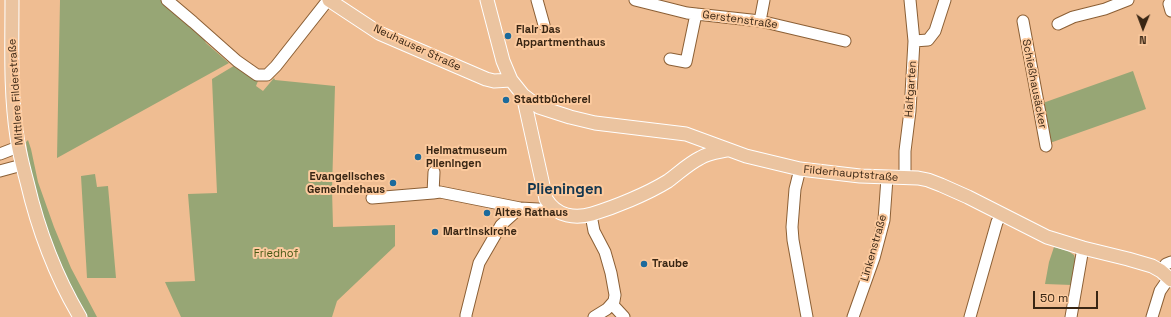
<!DOCTYPE html>
<html>
<head>
<meta charset="utf-8">
<style>
	body { margin:0 }
	#map { position:relative; width:1171px; height:317px; overflow:hidden; background:#efbd92; font-family:"Space Grotesk",sans-serif }
	canvas { display:block }
	.north { position:absolute; left:1123px; top:8px; width:40px; height:40px; -webkit-text-stroke:3px #fcca9e; paint-order:stroke; rotate:181deg; font-size:11px; font-weight:700; line-height:16px; text-align:center; color:#392614 }
	.north::after { content:''; display:block; margin:auto; width:14px; height:18px; background:#392614; clip-path:polygon(50% 0,100% 100%,50% 72%,0 100%) }
	.scale { position:absolute; left:1033px; top:291px; width:65px; height:18px; box-sizing:border-box; border:2px solid #392614; border-top:0; padding-left:5px; font-size:12px; line-height:14px; white-space:nowrap; color:#392614; -webkit-text-stroke:3px #fcca9e; paint-order:stroke }
</style>
</head>
<body>
<div id="map">
<canvas width="1171" height="317"></canvas>
<div class="north">N</div>
<div class="scale">50 m</div>
</div>
<script>
const c = document.querySelector('canvas').getContext('2d');
c.lineJoin = 'round';
function paint(path, color) { c.fillStyle = color; c.fill(path, 'evenodd'); }
function trace(path, color, width, dash) { c.strokeStyle = color; c.lineWidth = width; c.lineCap = dash ? 'butt' : 'round'; c.setLineDash(dash || []); c.stroke(path); }
function drawText(font, color, halo, rows, align = 'center') {
  c.font = font + ' "Space Grotesk",sans-serif'; c.lineWidth = 4; c.setLineDash([]); c.textBaseline = 'middle'; c.strokeStyle = halo; c.fillStyle = color; for (const [text, x, y, turn = 0] of rows) {
    c.save(); c.translate(x, y); c.rotate((+turn || 0) * Math.PI / 180); c.textAlign = isNaN(turn) ? turn : align; if (halo) c.strokeText(text, 0, 0); c.fillText(text, 0, 0); c.restore();
  }
}
paint(new Path2D(`
	M60 0H163L198 28 206 43 229 63 57 158Z
	M237 64 256 79 258 81 256 86 263 91 274 78 275 80 335 86 332 189 333 227 395 225V246L337 301 332 317H181L165 282 195 281 188 194 217 193 212 79Z
	M1133 71 1146 109 1047 144 1040 104Z
	M28 140 31 149 38 182 54 227 71 268 97 317H85L78 305 45 225 29 164 26 142Z
	M95 174 97 187 108 186 116 278H87L81 176Z
	M1054 247 1068 251 1074 255 1076 262 1072 285 1045 284 1049 262Z`), '#97a675');
const minor = new Path2D(`
	M167 0 193 22 237 61 257 75H267L276 66 328 0
	M537 0 544 25
	M635 0 687 13 760 21 845 41
	M1169 4 1171 11
	M760 21 764 0
	M1023 21 1046 146
	M1058 24 1073 17 1105 9 1128 0
	M914 41 928 40 935 31 945 0
	M670 59 686 62 696 14
	M0 154 18 147
	M800 169 795 189 792 227 793 240 807 317
	M0 171 22 165
	M434 172 433 193 440 192 520 208 556 210
	M905 178V151L910 111 914 41 910 0
	M372 198 433 193
	M591 215 594 231 605 252 611 273 615 295 614 301 607 309 594 317
	M1161 271 1166 264 1171 262
	M612 304 624 317
	M466 317V315L479 263 501 225 520 208
	M853 317 874 258 884 220 887 178
	M970 317 997 222 1002 214
	M1071 317 1083 248
	M1152 317 1160 291 1169 278`);
const major = new Path2D(`
	M12 0C12 45 10 92 17 137 19 152 23 167 27 182 38 229 55 275 80 317
	M329 0 379 33 486 79 494 81 511 80
	M487 0 503 61 511 80 523 95 539 107 570 117 595 123 686 134 746 156 800 169 860 176 918 178 928 180 941 185 968 197 1047 237 1083 248 1128 259 1152 266 1161 271 1171 280
	M523 95 546 199C551 207 558 213 567 215 575 217 585 216 592 214 615 207 647 194 668 181 679 173 688 164 700 158 708 153 718 152 727 150`);
trace(minor, '#8b5f35', 13);
trace(major, '#fff', 15);
trace(minor, '#fff', 11);
trace(major, '#ebc4a0', 13);
for (const [x, y, r, color] of [
	[508,36,4,"#1b6a9c"],
	[506,100,4,"#1b6a9c"],
	[418,157,4,"#1b6a9c"],
	[393,183,4,"#1b6a9c"],
	[487,213,4,"#1b6a9c"],
	[435,232,4,"#1b6a9c"],
	[644,264,4,"#1b6a9c"]
]) { const dot = new Path2D(); dot.arc(x, y, r, 0, 2 * Math.PI); c.fillStyle = color; c.fill(dot); trace(dot, '#fcca9e', 1.5); }
drawText('11px', '#392614', '#fcca9e', [
	["Gerstenstraße",740,20,8],
	["Neuhauser Straße",417,48,25],
	["Schießhausäcker",1034,84,79],
	["Halfgarten",911,89,-86],
	["Mittlere Filderstraße",16,92,-94],
	["Filderhauptstraße",851,174,5],
	["Linkenstraße",874,248,-74]
]);
drawText('bold 11px', '#392614', '#fcca9e', [
	["Flair Das",516,30],
	["Appartmenthaus",516,43],
	["Stadtbücherei",514,100],
	["Heimatmuseum",426,151],
	["Plieningen",426,164],
	["Evangelisches",385,177,"right"],
	["Gemeindehaus",385,190,"right"],
	["Altes Rathaus",495,213],
	["Martinskirche",443,232],
	["Traube",652,264]
], 'left');
drawText('11px', '#495a17', '#fcca9e', [
	["Friedhof",276,254]
]);
drawText('bold 15px', '#13364f', '#fcca9e', [
	["Plieningen",565,190]
]);
</script>
</body>
</html>
